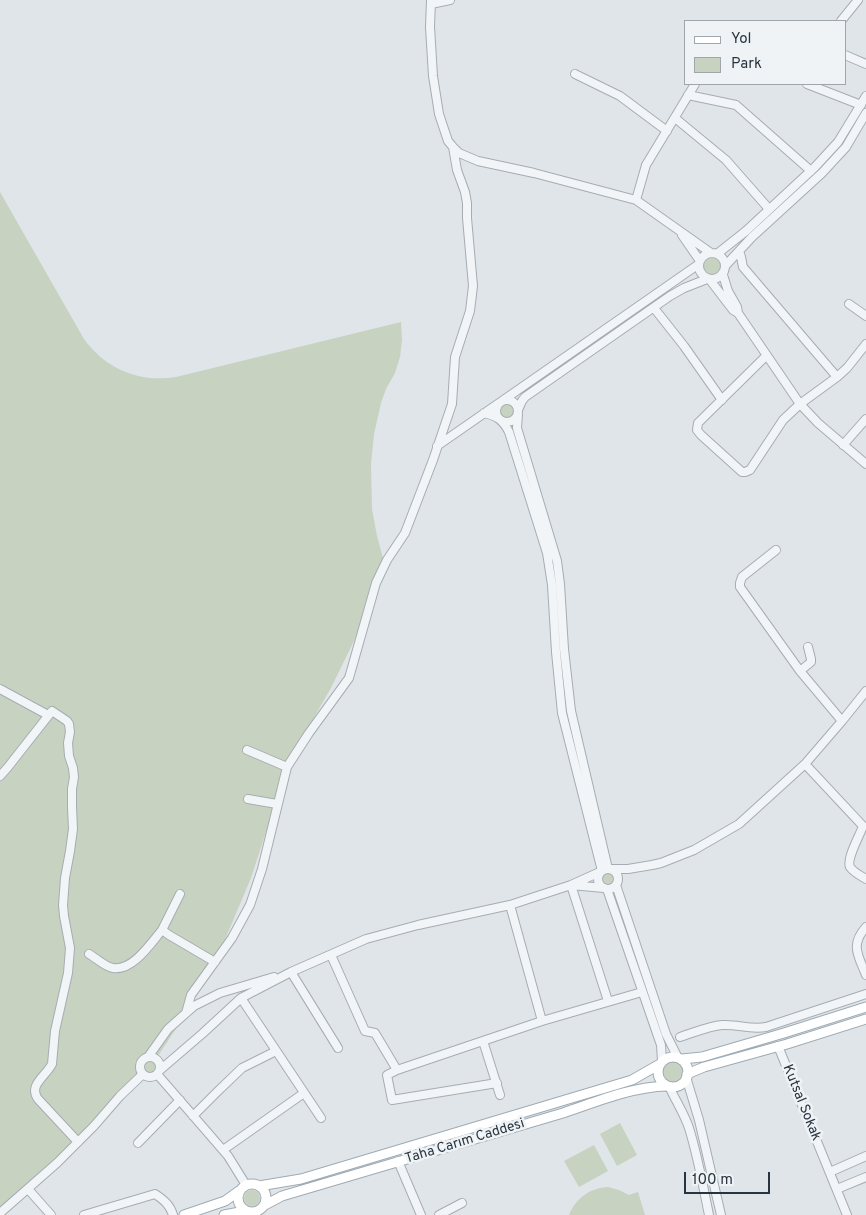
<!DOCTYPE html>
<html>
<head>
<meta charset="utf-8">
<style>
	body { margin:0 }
	#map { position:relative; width:866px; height:1215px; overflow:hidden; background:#e0e5e9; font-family:Overpass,sans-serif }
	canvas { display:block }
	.legend { position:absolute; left:684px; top:20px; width:162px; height:65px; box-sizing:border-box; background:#eff3f6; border:1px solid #9fa7ad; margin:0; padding:6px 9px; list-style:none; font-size:15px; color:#283540 }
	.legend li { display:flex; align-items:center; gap:10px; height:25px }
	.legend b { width:25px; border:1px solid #9fa7ad }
	.scale { position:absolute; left:684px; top:1172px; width:86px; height:22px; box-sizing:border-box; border:2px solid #283540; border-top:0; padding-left:6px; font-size:15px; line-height:18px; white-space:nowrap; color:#283540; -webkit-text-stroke:4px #eff3f6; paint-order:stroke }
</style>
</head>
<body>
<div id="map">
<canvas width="866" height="1215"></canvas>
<ul class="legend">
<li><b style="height:6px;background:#fff"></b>Yol</li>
<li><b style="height:14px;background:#c8d2c1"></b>Park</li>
</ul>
<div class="scale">100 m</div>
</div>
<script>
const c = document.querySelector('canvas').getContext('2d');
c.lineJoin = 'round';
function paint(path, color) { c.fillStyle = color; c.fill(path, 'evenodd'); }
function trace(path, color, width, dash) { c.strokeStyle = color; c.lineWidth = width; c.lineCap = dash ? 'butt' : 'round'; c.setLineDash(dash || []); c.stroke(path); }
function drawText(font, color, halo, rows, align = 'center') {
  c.font = font + ' Overpass,sans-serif'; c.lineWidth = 5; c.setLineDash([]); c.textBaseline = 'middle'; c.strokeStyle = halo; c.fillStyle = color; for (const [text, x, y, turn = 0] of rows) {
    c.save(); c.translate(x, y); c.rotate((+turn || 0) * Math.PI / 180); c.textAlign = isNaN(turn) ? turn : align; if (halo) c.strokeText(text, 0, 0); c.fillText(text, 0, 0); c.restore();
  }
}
paint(new Path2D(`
	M0 192 84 339C106 369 139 383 176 377L401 322 402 340 400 357 395 373 386 389 381 403 374 434 371 464 372 509 377 536 384 562 362 621 353 643 331 688 309 726 278 795 251 878 224 942 191 1006 154 1062 157 1065 156 1070 152 1073 146 1072 100 1119 0 1212Z
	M703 266a9 9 0 1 1 18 0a9 9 0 1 1-18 0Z
	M498 411a9 9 0 1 1 18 0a9 9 0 1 1-18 0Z
	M600 879a8 8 0 1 1 16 0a8 8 0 1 1-16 0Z
	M662 1072a11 11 0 1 1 22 0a11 11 0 1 1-22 0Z
	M620 1123 637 1155 617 1166 600 1134Z
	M594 1145 608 1171 579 1187 564 1161Z
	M608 1187 619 1190 629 1195 638 1192 645 1215H569C576 1198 590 1188 608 1187Z
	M244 1198a8 8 0 1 1 16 0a8 8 0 1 1-16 0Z`), '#c8d2c1');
const minor = new Path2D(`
	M431 0 430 27 433 76 439 114 448 141 453 147 459 153 478 161 534 173 636 200 711 253
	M431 4 450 0
	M841 21 858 0
	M845 55 866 64
	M575 74 620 96 667 131
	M807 84 861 105
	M688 95 736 105 811 171
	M675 118 726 160 769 209
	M636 200 646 165 695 84
	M682 235 700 261
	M739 251 741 257 743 267 837 377
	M699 266a13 13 0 1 1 26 0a13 13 0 1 1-26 0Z
	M717 254 746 231 815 167 838 142 866 96
	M726 265 752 237 822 173 846 147 866 113
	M723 275 728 291 737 307 738 313
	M710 280 733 310 738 313 800 404 818 423 866 464
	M849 304 866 316
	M654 308 684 346 722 400
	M766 356 698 423 697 430 701 435 742 472H745L750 470 783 420 800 404 837 377 847 368 866 344
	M496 411a11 11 0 1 1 22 0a11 11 0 1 1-22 0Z
	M502 401 699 264
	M518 410 522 401 525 397 670 296 684 288 707 279
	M518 414 517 428 557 561 560 584 564 649 571 711 608 869H628L652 865 661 863 694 850 739 824 805 764 842 721 866 691
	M843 445 866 419
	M437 446 499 403
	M776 550 742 577 740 583V587L800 671 842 721
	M800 671 811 662V659L808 647
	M0 689 48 715
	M247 750 287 767
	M805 764 863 826
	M0 776 8 767 52 711 67 721 69 724 70 732 68 743 69 756 73 768 74 777 72 789V807L73 829 70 851 65 878 63 905 64 916 70 948 68 973 55 1031 52 1064C46 1076 28 1085 38 1099L78 1142
	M248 799 277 804
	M863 826C860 835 846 859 850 867 853 872 861 876 866 879
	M598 879a10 10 0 1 1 20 0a10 10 0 1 1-20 0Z
	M616 885 666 1034 678 1058
	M604 888 571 885 608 1001
	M607 889 661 1045 662 1061
	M180 894 162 930 169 935 215 962
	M510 905 542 1021
	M866 927C850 945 858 955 866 975
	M89 954C96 958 105 967 113 968 133 971 151 943 162 930
	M331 955 365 1031 375 1033 397 1070
	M291 972 338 1048
	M241 998 321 1118
	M186 1013 191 995 232 938 250 905 262 869 287 767 309 733 349 678 376 583 387 560 405 533 433 460 452 404 455 357 470 311 473 286 467 218V203L465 192 457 170 453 147
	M680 1037C693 1033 709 1026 722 1025 738 1024 750 1030 766 1027L866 994
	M483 1041 500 1095
	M778 1046 847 1215
	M148 1057 168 1029 194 1006 220 993 274 977
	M140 1067a10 10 0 1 1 20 0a10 10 0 1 1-20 0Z
	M160 1070 202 1034 241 998 291 972 366 939 418 925 510 905 571 885 602 871 562 713 556 652 552 585 547 553 509 432C503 420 497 416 484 413
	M157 1074 228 1156 246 1185
	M686 1077 699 1120 721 1215
	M497 1083 392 1100 387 1075 397 1070 542 1021 642 992
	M669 1086C675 1100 684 1113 689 1128 698 1157 703 1186 709 1215
	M193 1116 217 1092 242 1068 276 1051
	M138 1143 180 1100
	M223 1150 304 1093
	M398 1161 421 1215
	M830 1172 866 1156
	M28 1189 51 1215
	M837 1189 866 1177
	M256 1212V1215
	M0 1213 57 1163 94 1126 120 1096 143 1074
	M84 1215 155 1194C164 1200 170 1205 173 1215
	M439 1215 462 1203`);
const major = new Path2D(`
	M658 1072a15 15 0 1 1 30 0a15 15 0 1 1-30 0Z
	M682 1059 702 1057 784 1033 866 1007
	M687 1074 704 1067 787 1044 866 1019
	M238 1198a14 14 0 1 1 28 0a14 14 0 1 1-28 0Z
	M259 1186 301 1179 632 1080 660 1064
	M265 1205 282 1196 563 1113C596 1102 631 1087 667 1086
	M184 1215 225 1201 239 1191
	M224 1215 245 1211`);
trace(minor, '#a5adb3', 10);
trace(major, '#9fabb4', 11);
trace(minor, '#f2f5f7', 8);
trace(major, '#fff', 9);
drawText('14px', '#283540', '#eff3f6', [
	["Kutsal Sokak",801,1103,68],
	["Taha Carım Caddesi",465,1142,-17]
]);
</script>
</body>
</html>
